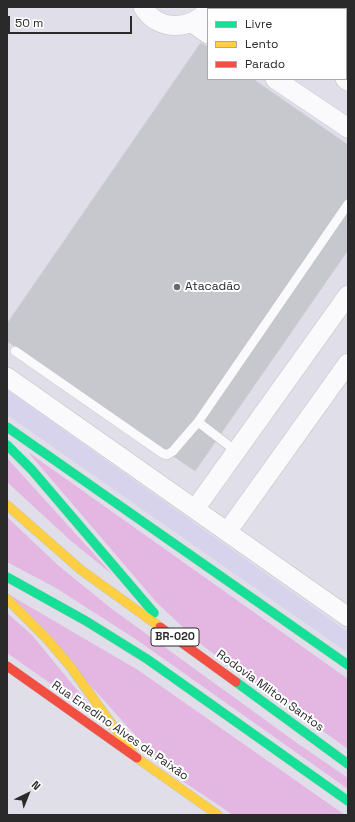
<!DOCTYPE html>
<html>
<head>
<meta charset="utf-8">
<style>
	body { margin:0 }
	#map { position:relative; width:355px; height:822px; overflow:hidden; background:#e0dfe9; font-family:"Space Grotesk",sans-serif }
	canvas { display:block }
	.frame { position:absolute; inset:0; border:8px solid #2a2a2a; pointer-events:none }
	.legend { position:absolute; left:207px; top:8px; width:140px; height:72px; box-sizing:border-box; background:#fff; border:1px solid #aaa; margin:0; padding:5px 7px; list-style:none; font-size:12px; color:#2a2a2a }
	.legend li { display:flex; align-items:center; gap:8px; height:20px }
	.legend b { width:20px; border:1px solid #aaa }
	.north { position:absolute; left:8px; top:774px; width:40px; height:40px; -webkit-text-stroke:3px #fff; paint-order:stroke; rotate:43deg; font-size:11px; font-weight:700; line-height:16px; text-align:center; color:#2a2a2a }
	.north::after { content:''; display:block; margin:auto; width:14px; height:18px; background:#2a2a2a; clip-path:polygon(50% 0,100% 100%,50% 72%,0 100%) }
	.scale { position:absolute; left:8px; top:16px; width:124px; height:18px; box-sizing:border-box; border:2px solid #2a2a2a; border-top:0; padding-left:5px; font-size:12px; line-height:14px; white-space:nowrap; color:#2a2a2a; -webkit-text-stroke:3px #fff; paint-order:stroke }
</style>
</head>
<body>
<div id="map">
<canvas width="355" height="822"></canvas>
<div class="frame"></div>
<ul class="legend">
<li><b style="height:5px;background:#16e098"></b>Livre</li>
<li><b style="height:5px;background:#ffcf43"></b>Lento</li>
<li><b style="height:5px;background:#f24e42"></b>Parado</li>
</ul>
<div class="north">N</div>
<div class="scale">50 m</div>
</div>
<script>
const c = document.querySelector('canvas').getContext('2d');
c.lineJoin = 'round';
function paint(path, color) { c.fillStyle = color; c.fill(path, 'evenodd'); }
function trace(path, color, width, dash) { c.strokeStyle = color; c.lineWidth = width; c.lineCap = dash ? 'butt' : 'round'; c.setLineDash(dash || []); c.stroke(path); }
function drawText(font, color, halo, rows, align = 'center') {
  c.font = font + ' "Space Grotesk",sans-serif'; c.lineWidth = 4; c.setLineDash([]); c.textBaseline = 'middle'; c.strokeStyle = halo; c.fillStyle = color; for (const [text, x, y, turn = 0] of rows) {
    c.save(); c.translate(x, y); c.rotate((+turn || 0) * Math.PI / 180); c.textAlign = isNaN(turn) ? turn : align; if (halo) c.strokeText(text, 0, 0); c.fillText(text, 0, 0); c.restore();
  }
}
paint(new Path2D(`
	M7 390 348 632V653L7 415Z`), '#d7d3ed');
paint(new Path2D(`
	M28 452 348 679V749L203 646 157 603Z
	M7 458 113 575 71 541 7 482Z
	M7 517 60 567 112 609 297 743 348 778V789L137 640 56 588 7 562Z
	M8 594 138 670 345 815H233L181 780 145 746Z
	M7 613 32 635 100 718 7 653Z`), '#e4b6e2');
const building = new Path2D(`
	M201 43 208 47V79H253L348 145V250L195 471 7 341V324Z`);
paint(building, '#c7c7ce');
trace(building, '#cccbd4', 1);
const lane = new Path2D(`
	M15 351 162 453 167 455 173 451 198 422 348 204
	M198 422 236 451`);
const street = new Path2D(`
	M143 7C158 32 189 30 208 11
	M240 7 243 9
	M192 23 208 34
	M275 79 348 128
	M345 79 348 81
	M7 377 348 617
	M195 509 348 295
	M227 532 348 363`);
const fast = new Path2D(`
	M7 427 348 665
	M7 445 32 470 154 613
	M7 577 86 621 147 659 348 801
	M236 682 348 764`);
const slow = new Path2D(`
	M7 505 81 570 160 627
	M7 599 47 639 70 666 133 754
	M137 758 218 815`);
const jam = new Path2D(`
	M160 627 236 682
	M7 666 137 758`);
trace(lane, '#c0c1c2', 10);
trace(street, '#c0c1c2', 20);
trace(fast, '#c0c1c2', 10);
trace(slow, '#c0c1c2', 10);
trace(jam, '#c0c1c2', 10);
trace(lane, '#fafafc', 9);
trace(street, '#fafafc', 19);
trace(fast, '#16e098', 9);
trace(slow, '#ffcf43', 9);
trace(jam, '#f24e42', 9);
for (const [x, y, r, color] of [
	[177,287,4,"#6a696d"]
]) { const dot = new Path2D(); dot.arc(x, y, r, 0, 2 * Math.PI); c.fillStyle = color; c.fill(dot); trace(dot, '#fff', 1.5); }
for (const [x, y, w] of [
	[175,637,48]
]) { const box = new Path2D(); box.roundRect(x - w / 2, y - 9, w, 18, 3); c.fillStyle = '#fff'; c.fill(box); trace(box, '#2a2a2a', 1); }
drawText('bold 11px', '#2a2a2a', null, [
	["BR-020",175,637]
]);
drawText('12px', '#2a2a2a', '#fff', [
	["Atacadão",185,287]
], 'left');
drawText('12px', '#2a2a2a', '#fff', [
	["Rodovia Milton Santos",270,691,36],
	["Rua Enedino Alves da Paixão",120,731,35]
]);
</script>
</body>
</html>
